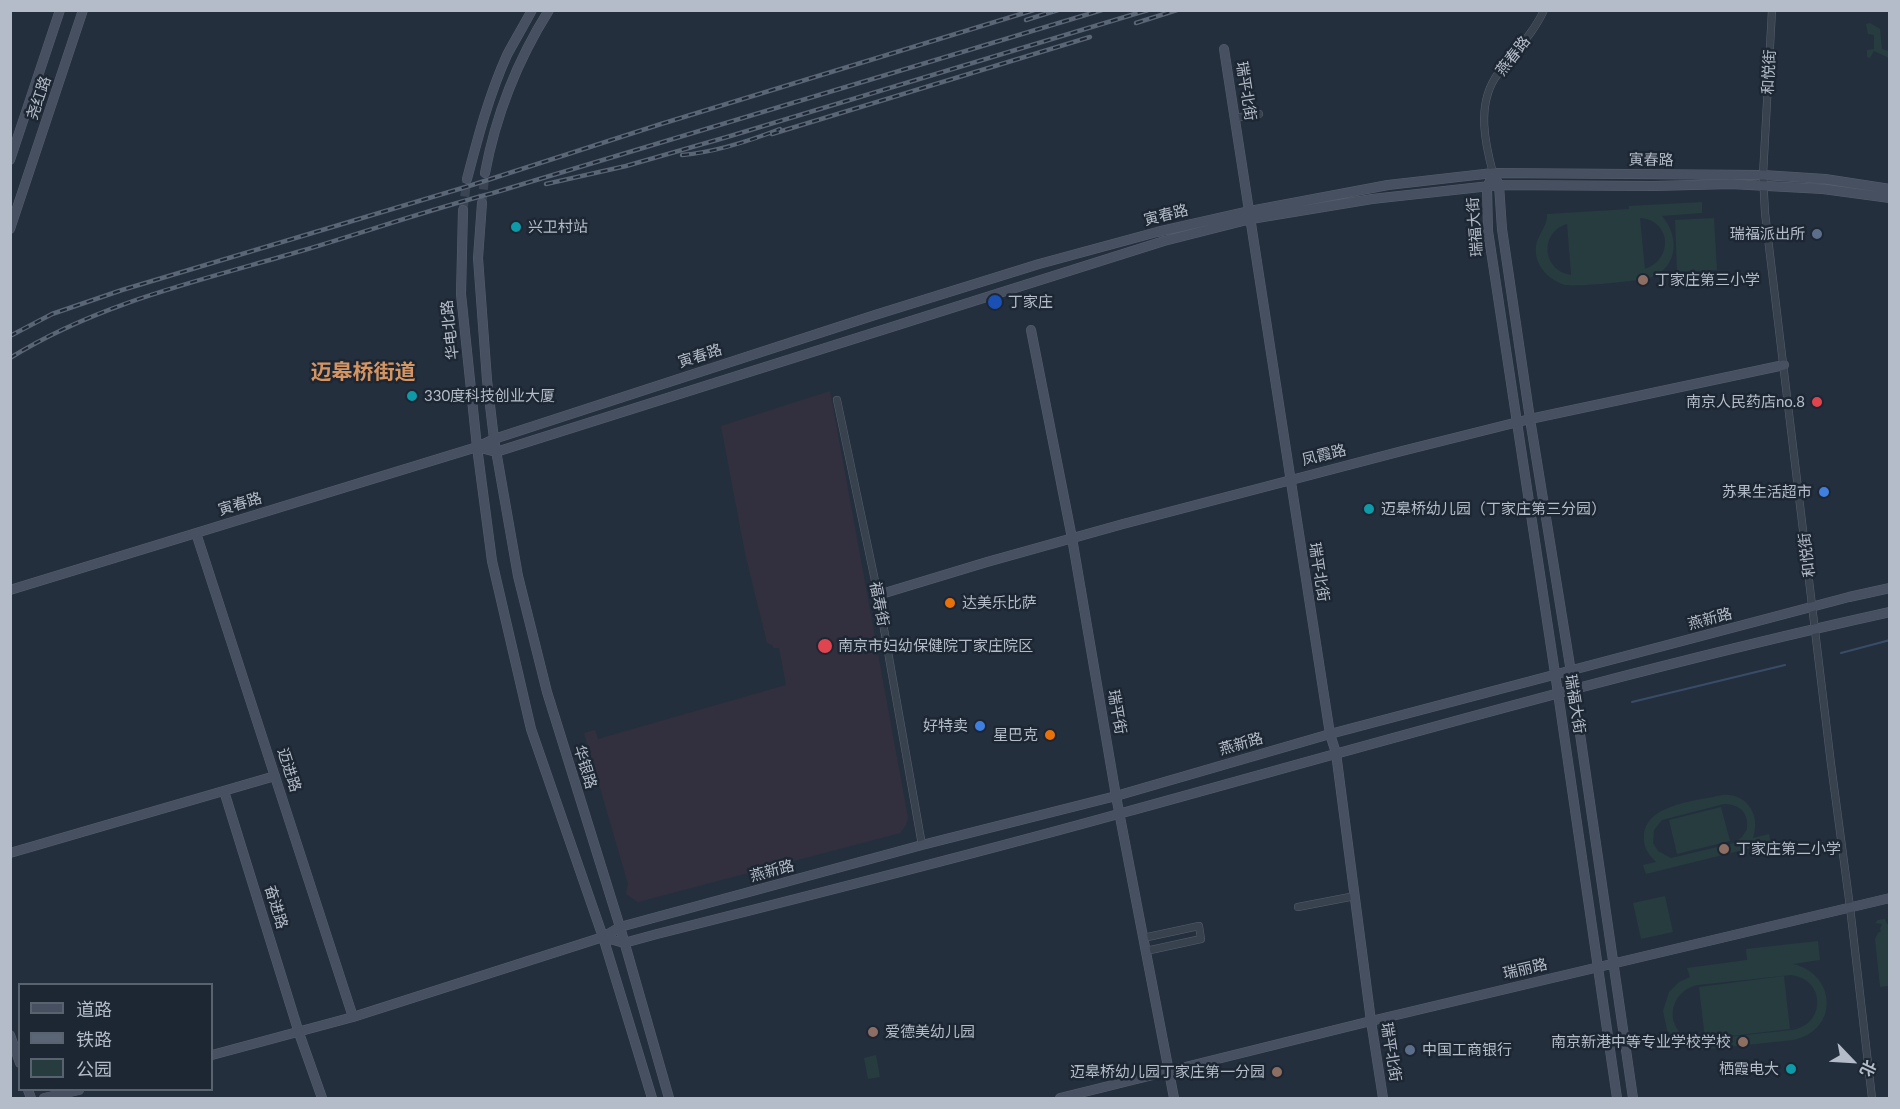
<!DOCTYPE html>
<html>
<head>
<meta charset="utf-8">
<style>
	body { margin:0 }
	#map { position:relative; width:1900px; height:1109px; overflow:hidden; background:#242f3e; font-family:Lato,"Noto Sans SC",sans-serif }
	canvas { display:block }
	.frame { position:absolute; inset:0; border:12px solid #b4bcc9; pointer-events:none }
	.legend { position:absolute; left:18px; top:983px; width:195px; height:108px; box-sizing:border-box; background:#1d2633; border:2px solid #59626f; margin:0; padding:8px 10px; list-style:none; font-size:18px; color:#b4bcc9 }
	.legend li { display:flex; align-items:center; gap:12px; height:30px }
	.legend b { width:30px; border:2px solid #59626f }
	.north { position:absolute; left:1822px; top:1031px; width:60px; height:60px; -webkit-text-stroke:4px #1d2633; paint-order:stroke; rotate:115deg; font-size:16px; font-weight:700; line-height:24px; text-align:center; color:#b4bcc9 }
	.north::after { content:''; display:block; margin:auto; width:21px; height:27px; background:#b4bcc9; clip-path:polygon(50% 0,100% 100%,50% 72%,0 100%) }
</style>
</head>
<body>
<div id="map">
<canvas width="1900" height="1109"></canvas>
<div class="frame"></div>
<ul class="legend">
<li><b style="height:8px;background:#465061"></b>道路</li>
<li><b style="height:8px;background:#5a6575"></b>铁路</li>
<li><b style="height:16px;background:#263c3f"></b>公园</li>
</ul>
<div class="north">北</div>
</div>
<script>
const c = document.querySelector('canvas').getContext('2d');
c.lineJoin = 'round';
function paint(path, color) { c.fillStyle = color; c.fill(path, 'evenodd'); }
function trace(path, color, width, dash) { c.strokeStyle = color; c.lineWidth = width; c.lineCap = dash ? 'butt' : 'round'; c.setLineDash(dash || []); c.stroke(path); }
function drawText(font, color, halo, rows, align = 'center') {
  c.font = font + ' Lato,"Noto Sans SC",sans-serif'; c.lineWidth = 5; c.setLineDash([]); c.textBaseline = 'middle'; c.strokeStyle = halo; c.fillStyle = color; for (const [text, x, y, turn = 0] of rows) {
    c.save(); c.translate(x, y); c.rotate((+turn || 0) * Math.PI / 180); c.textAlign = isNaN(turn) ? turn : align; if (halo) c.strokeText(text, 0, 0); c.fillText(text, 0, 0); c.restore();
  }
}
paint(new Path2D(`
	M830 391 908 818 906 825 900 833 638 902 626 894 628 884 584 733 595 730 598 739 786 685 779 648H774L772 645 767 643 745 553 721 426Z`), '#32303f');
paint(new Path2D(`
	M1870 23 1880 29 1882 49 1889 51V58L1874 51 1870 58 1867 57V50L1874 49V35L1868 34 1866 24Z
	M1702 202V213L1662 216C1679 235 1679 266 1652 277 1642 281 1576 287 1565 285 1555 282 1545 275 1540 266 1527 240 1548 232 1547 214L1629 209V206ZM1640 218C1671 220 1674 259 1645 269ZM1567 224 1571 274V275C1542 271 1539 232 1567 224Z
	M1714 218 1717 270 1677 272 1675 220Z
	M1722 795C1747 793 1761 815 1753 838L1769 834 1771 843 1646 874 1643 865 1656 862C1649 855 1643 847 1644 837 1644 804 1697 801 1722 795ZM1724 804C1740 804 1749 813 1747 829L1742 837 1734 843 1671 858 1658 851 1653 843 1654 830 1662 820Z
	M1721 807 1730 841 1677 854 1669 820Z
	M1665 896 1673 932 1641 939 1633 903Z
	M1885 919 1887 924H1889V986L1880 987 1875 939 1878 933 1881 931 1880 929 1882 924 1875 923 1878 920Z
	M1818 941 1820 960 1793 964C1837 974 1839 1031 1793 1040L1700 1050 1681 1045 1667 1030 1663 1011 1669 992 1679 982 1690 977 1687 968 1747 960 1746 949ZM1791 975C1826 979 1826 1025 1792 1030 1770 1032 1749 1035 1727 1037 1717 1039 1705 1042 1695 1040 1663 1033 1667 991 1698 985Z
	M1784 976 1790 1029 1705 1039 1699 987Z
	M876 1055 880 1077 868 1079 864 1058Z`), '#263c3f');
trace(new Path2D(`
	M1841 653 1890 640
	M1632 702 1785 665`), '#394c67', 2);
trace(new Path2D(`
	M482 203 485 173
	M463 210 467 179`), '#3a4453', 9, [9, 4.5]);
const street = new Path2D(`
	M1772 10 1763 175 1765 213 1831 764 1850 907 1872 1098
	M1235 118 1259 114
	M1493 173C1485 143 1477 107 1495 78 1510 55 1532 37 1544 10
	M837 400 878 595 922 845
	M1298 907 1355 896
	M1143 938 1199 926 1201 939 1146 951`);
const secondary = new Path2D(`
	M1224 49 1330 734 1336 753 1371 1021 1383 1098
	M10 160 60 10
	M485 173C496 114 517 61 549 10
	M467 179C478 137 489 95 507 55 515 40 524 25 532 10
	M1490 181 1487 187 1488 231 1558 693 1617 1098
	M1497 181 1499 185 1502 229 1530 419 1571 672 1633 1098
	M482 203 478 258 487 380 494 439 518 576 547 692 620 927 669 1098
	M463 210 461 294 477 447 492 561 531 729 603 937 652 1098
	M10 229 83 10
	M1031 330 1072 538 1116 796 1174 1098
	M477 447 496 452 1164 241 1251 219 1372 199 1499 185 1653 186 1731 184 1823 189 1890 198
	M196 533 353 1017
	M10 590 477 447 494 439 875 315 1039 264 1157 232 1250 211 1388 185 1493 173 1763 175 1825 179 1890 189
	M878 595 987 562 1123 524 1402 451 1530 419 1784 365
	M224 791 299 1033 322 1098
	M10 853 275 776
	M603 937 624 943 657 934C812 895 967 856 1122 813 1377 743 1631 669 1890 612
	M10 1035 20 1063
	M212 1055 353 1017 603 937 620 927 922 845 1116 796 1330 734 1849 597 1890 588
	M28 1090 31 1098
	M44 1098 79 1090
	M1060 1098 1371 1021 1890 898`);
trace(street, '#565f6c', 8);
trace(secondary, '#565f6c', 10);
trace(street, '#38414e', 7);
trace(secondary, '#465061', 9);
const rail = new Path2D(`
	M1026 20 1058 10
	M1136 23 1177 10
	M772 134 1090 37
	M682 155C716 152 747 142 780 129
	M546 184 626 166 727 137 1148 10
	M10 336 52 314 122 290 469 186 661 124 1034 10
	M10 358C98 303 202 280 301 251 365 232 428 210 493 193L1102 10`);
trace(rail, '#5a6575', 4.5);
trace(rail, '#1d2633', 2, [7]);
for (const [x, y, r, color] of [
	[516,227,6,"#0f9aa8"],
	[1817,234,6,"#5c6f8a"],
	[1643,280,6,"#8d6e63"],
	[995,302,8,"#1a4fb4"],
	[412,396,6,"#0f9aa8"],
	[1817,402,6,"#e0444e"],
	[1824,492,6,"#3f7fe0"],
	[1369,509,6,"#0f9aa8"],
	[950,603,6,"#e8710a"],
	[825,646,8,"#e0444e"],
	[980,726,6,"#3f7fe0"],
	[1050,735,6,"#e8710a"],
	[1724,849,6,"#8d6e63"],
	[873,1032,6,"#8d6e63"],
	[1743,1042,6,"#8d6e63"],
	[1410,1050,6,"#5c6f8a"],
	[1791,1069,6,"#0f9aa8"],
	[1277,1072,6,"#8d6e63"]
]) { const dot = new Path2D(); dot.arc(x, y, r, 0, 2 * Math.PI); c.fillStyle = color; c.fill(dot); trace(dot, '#1d2633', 2); }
drawText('15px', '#b4bcc9', '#1d2633', [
	["燕春路",1513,56,-52],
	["和悦街",1769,72,-87],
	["瑞平北街",1246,91,81],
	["尧红路",39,98,-71],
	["寅春路",1651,160,1],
	["寅春路",1166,215,-14],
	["瑞福大街",1475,227,-94],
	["华电北路",450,330,-96],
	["寅春路",700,356,-18],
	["凤霞路",1324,455,-14],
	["寅春路",240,504,-17],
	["和悦街",1807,555,-97],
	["瑞平北街",1319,572,81],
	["福寿街",879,604,79],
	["燕新路",1710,619,-15],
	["瑞福大街",1575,704,81],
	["瑞平街",1117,712,80],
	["燕新路",1241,744,-16],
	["华银路",585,767,73],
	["迈进路",289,770,72],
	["燕新路",772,871,-15],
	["奋进路",276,907,73],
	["瑞丽路",1525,969,-13],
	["瑞平北街",1391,1052,81]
]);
drawText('15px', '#b4bcc9', '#1d2633', [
	["兴卫村站",528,227],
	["瑞福派出所",1805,234,"right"],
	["丁家庄第三小学",1655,280],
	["丁家庄",1008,302],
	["330度科技创业大厦",424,396],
	["南京人民药店no.8",1805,402,"right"],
	["苏果生活超市",1812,492,"right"],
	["迈皋桥幼儿园（丁家庄第三分园）",1381,509],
	["达美乐比萨",962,603],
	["南京市妇幼保健院丁家庄院区",838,646],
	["好特卖",968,726,"right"],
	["星巴克",1038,735,"right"],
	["丁家庄第二小学",1736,849],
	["爱德美幼儿园",885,1032],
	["南京新港中等专业学校学校",1731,1042,"right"],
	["中国工商银行",1422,1050],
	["栖霞电大",1779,1069,"right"],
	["迈皋桥幼儿园丁家庄第一分园",1265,1072,"right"]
], 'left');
drawText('bold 21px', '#d59563', '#1d2633', [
	["迈皋桥街道",363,372]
]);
</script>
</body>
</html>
